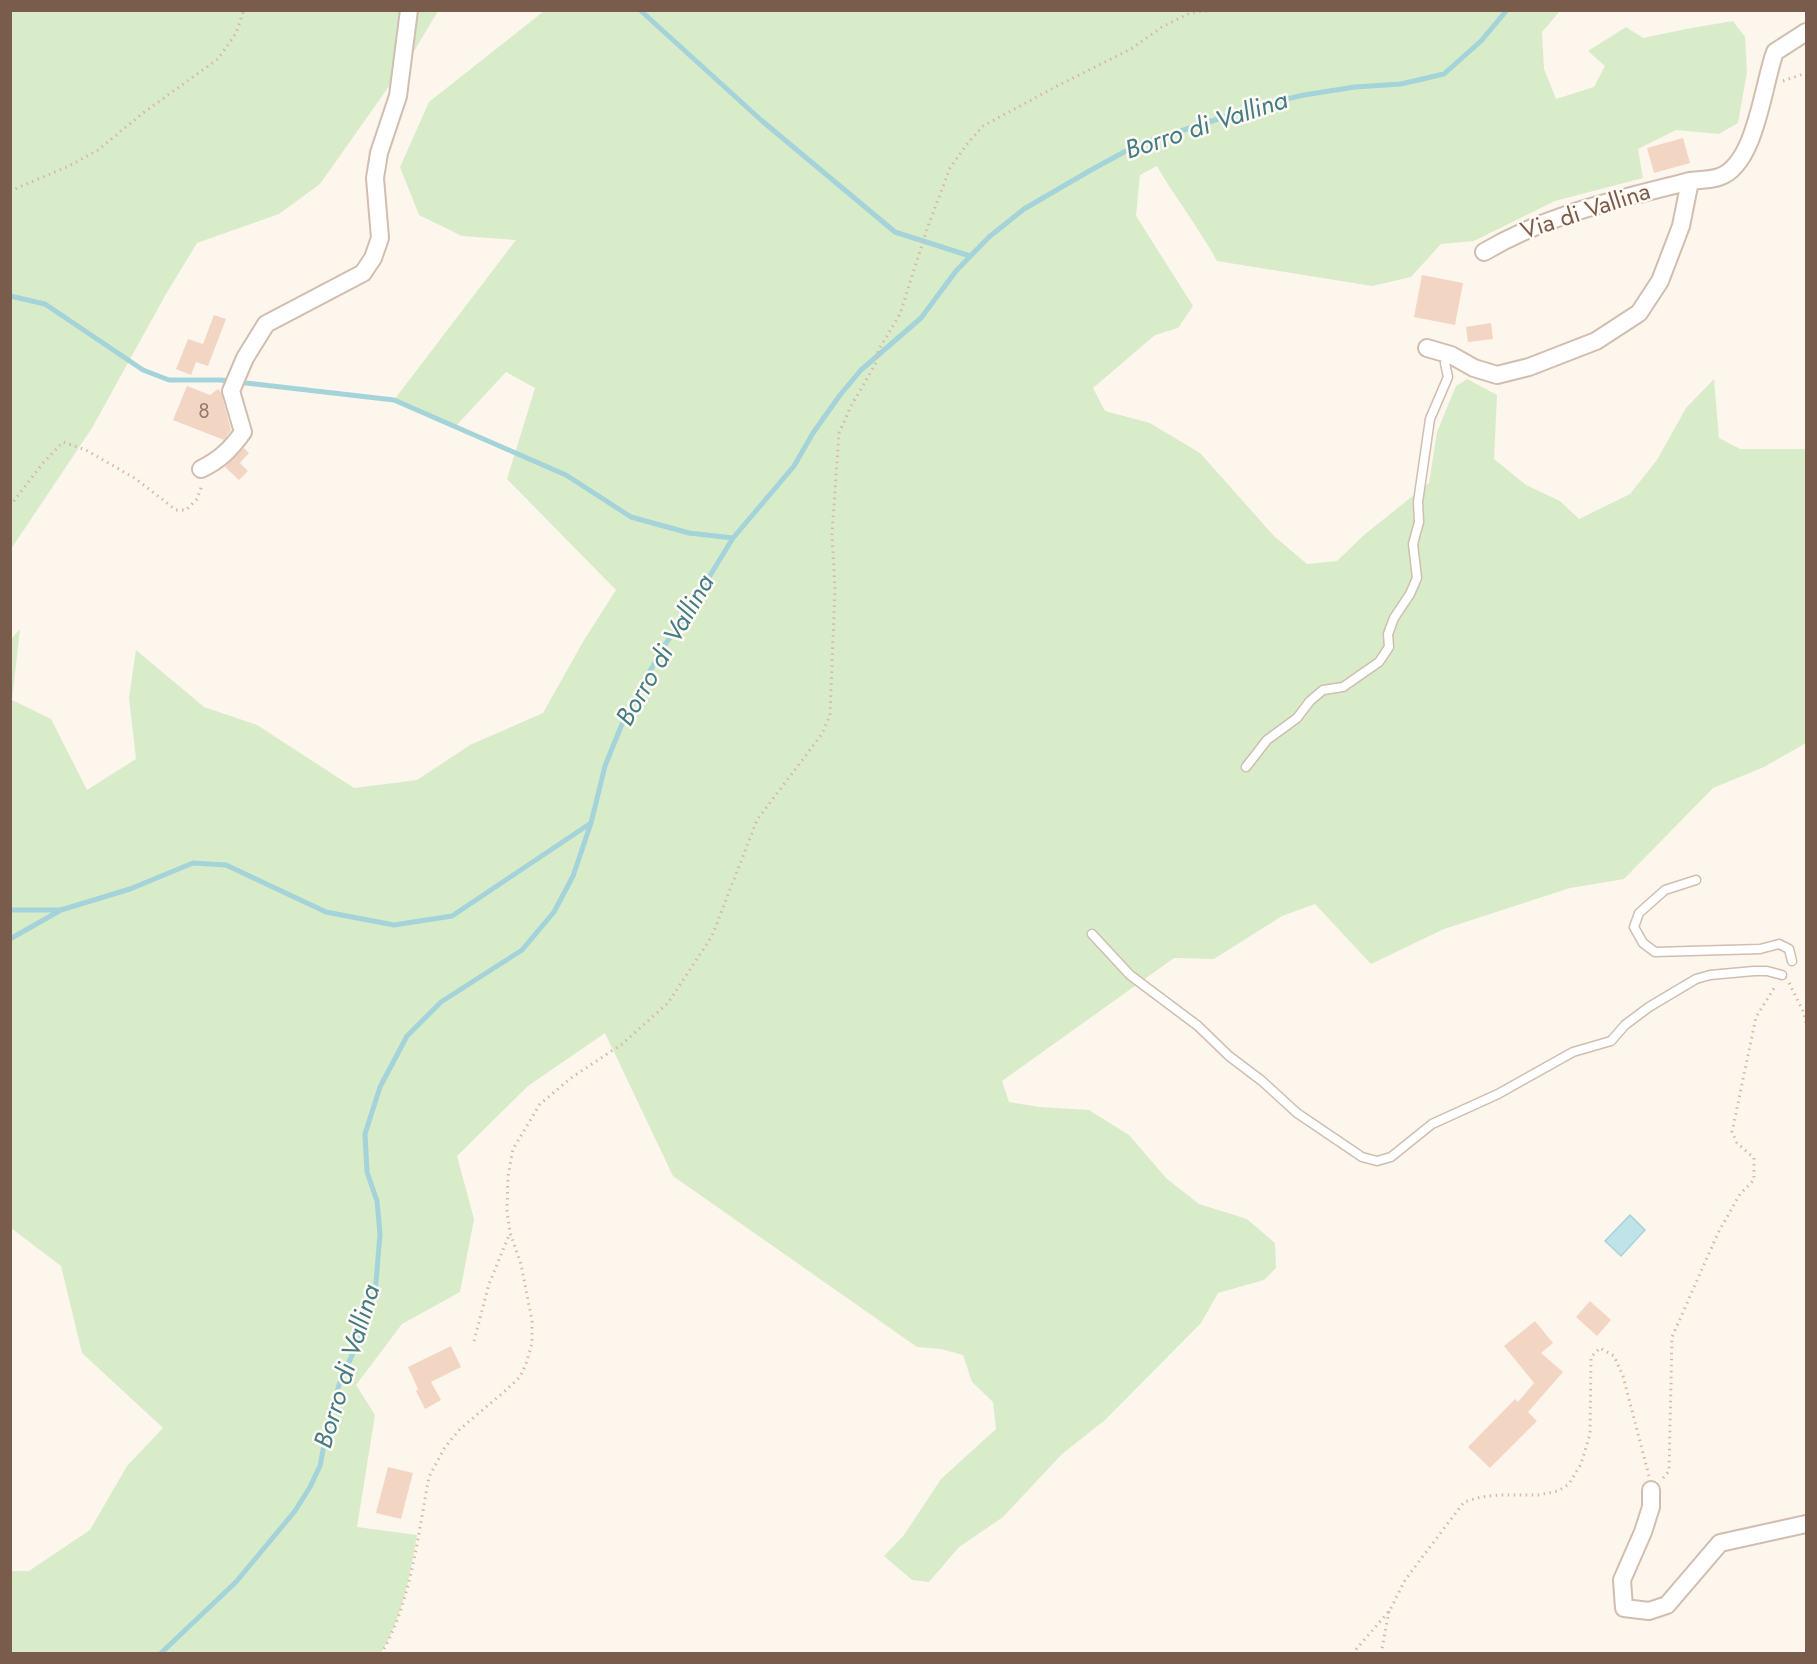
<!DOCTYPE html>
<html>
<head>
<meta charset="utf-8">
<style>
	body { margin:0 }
	#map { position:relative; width:1817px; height:1664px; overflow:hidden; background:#fdf6ec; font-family:Jost,sans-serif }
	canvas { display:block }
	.frame { position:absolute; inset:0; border:12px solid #7a5c4d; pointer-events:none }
</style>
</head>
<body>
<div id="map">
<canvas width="1817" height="1664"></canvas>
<div class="frame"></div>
</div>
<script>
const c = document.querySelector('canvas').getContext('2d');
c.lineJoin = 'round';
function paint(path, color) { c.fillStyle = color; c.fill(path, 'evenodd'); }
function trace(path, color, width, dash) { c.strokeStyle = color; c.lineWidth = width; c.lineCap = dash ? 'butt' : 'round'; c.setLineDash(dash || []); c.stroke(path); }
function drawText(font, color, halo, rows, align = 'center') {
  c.font = font + ' Jost,sans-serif'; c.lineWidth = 5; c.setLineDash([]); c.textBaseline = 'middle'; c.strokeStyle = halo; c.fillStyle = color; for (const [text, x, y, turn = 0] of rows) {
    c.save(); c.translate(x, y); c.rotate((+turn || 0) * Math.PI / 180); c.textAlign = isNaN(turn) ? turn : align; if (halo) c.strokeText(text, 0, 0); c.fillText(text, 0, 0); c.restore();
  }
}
paint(new Path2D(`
	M11 11H438L416 48 320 184 279 214 197 243 166 294 92 428 11 549Z
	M544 11H1560L1542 32 1544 69 1556 99 1594 87 1605 66 1588 51 1626 27 1643 38 1686 29 1733 21 1745 37 1747 72 1738 123 1719 134 1676 130 1638 149 1643 178 1555 201 1474 241 1441 244 1411 277 1372 286 1217 261C1199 228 1176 199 1157 166L1140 175 1136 216 1193 306 1178 328 1155 335 1093 388 1105 411 1150 423 1200 453 1274 536 1307 564 1337 561 1364 535 1429 483 1437 432 1456 386 1467 379 1497 395 1494 459 1526 485 1560 501 1579 519 1630 494 1657 460 1686 408 1714 379 1719 438 1740 449H1806V743L1764 767 1713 788 1624 879 1570 888 1444 929 1371 964 1315 904 1282 916 1214 959 1174 958 1002 1081 1009 1102 1039 1107 1089 1110 1129 1135 1167 1179 1199 1204 1247 1219 1275 1243 1276 1268 1264 1280 1218 1293 1201 1323 1105 1420 1062 1454 1003 1517 959 1547 929 1582 912 1580 884 1556 904 1535 941 1479 996 1429 993 1402 972 1382 963 1355 941 1349 917 1347 673 1176 605 1033 528 1086 457 1156 474 1219 460 1292 402 1324 356 1385 375 1415 357 1527 417 1535C410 1576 402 1618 381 1653H11V1571H29L90 1530 127 1466 163 1428 82 1353 61 1266 11 1228 10 640 20 629 12 700 51 719 87 790 136 759 129 698 136 650 204 707 257 725 354 788 417 780 470 745 543 713 584 640 616 590 507 479 535 388 506 372 456 426 394 400 516 240 462 236 419 215 400 167 429 102Z`), '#d8ecc9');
const water = new Path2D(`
	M1630 1215 1645 1230 1621 1256 1605 1241Z`);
paint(water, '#bfe3e8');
trace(water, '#a5d3da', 1.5);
trace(new Path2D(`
	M640 10 761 120 895 232 970 256
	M10 296 45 304 143 370 169 380H220L394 400 566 475 631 517 689 533 733 538
	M10 910H60
	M10 939 61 910 130 889 193 863 226 865 326 912 394 925 452 916 591 823
	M160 1654 236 1582 295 1511 310 1487 320 1466 330 1414 340 1382 366 1324 375 1294 380 1234 377 1201 367 1172 365 1134 380 1087 407 1036 441 1002 522 950 554 912 573 876 591 823 605 766 622 724 644 682 664 646 684 618 733 538 794 466 813 433 840 395 861 370 921 318 956 271 989 237 1024 209 1091 170 1137 145 1265 104 1304 95 1355 87 1401 84 1444 74 1481 41 1507 10`), '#a5d3da', 5);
paint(new Path2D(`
	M1683 138 1690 163 1654 173 1647 148Z
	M1422 275 1463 283 1455 325 1414 317Z
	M214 315 226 319 208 366 196 362 191 375 176 369 188 339 203 344Z
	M1491 323 1493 339 1468 342 1466 327Z
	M187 386 210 395 218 389 221 392 231 430 224 440 173 420Z
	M244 448 249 453 240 463 248 471 239 480 225 467Z
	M1590 1301 1611 1320 1597 1336 1576 1317Z
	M1535 1321 1553 1343 1541 1353 1563 1372 1528 1412 1537 1421 1490 1468 1468 1447 1515 1399 1518 1402 1534 1383 1504 1346Z
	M451 1346 461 1367 431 1382 441 1400 425 1409 416 1391 418 1389 408 1367Z
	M388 1467 413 1473 401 1519 376 1513Z`), '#f3d5c3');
const lane = new Path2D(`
	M1246 767 1267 740 1297 718 1310 701 1323 690 1343 687 1379 662 1389 647 1388 634 1394 618 1410 594 1417 578 1413 544 1419 522 1418 502 1430 419 1448 377 1445 363 1451 355
	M1696 880 1665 890 1639 913 1634 927 1643 943 1655 952 1760 949 1779 944 1789 949 1792 961
	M1092 934 1130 975 1198 1026 1229 1056 1262 1081 1297 1113 1362 1157 1377 1161 1391 1157 1432 1124 1498 1094 1573 1052 1611 1041 1625 1025 1649 1007 1696 979 1710 975 1754 971H1767L1782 975`);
const street = new Path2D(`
	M1484 252C1550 213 1617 200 1690 181
	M1427 348 1451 355 1474 368 1497 375 1529 367 1596 341 1639 313 1660 281 1681 226 1690 181C1699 180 1710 180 1719 177 1756 165 1763 84 1775 52L1806 32
	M201 469C220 460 231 449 243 432L231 391 245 358 266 324 363 273 373 258 380 238 375 178 379 153 398 96 409 10
	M1651 1490V1507L1643 1532 1622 1580 1624 1608 1649 1611 1667 1605 1720 1543 1806 1524`);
trace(lane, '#d1beb0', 11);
trace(street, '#d1beb0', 20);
trace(new Path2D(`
	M1252 10H1310
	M1783 81 1806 73
	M10 191 69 166 98 150 143 113 218 59 236 33 244 10
	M10 506 42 464 63 442 86 450 136 479 176 510H186L197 499 202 485
	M1789 983 1804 1013 1806 1023
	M474 1341 489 1284 510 1233
	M1663 1478 1669 1471 1672 1337 1718 1233 1740 1194 1754 1180V1158L1737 1143 1732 1132 1756 1017 1776 985
	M381 1654C411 1604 418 1534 429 1477L445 1447 460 1429 505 1391 520 1377 526 1364 532 1343V1321L521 1264 510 1233 507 1210 508 1176 513 1149 540 1104 571 1078 622 1044 668 1003 712 936 757 820 822 734 830 715 835 590 832 534 839 433 851 406 876 363 878 351 900 314 927 229 950 168 967 144 983 126 1057 86 1131 49 1162 27 1190 13 1212 10
	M1352 1654 1390 1610 1405 1580 1464 1502 1481 1497 1499 1495H1538L1558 1491 1569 1484 1581 1464 1590 1434 1591 1357 1600 1348 1614 1356 1623 1376 1649 1476
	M1381 1654 1389 1611`), '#d9b8a5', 3, [1.5, 4.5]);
trace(lane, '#fff', 8);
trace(street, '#fff', 16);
drawText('21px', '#987a6a', null, [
	["8",204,413]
]);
drawText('24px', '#7a5c4d', '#fffaf3', [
	["Via di Vallina",1586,213,-18]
]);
drawText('italic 26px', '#437c86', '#fffaf3', [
	["Borro di Vallina",1207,127,-18],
	["Borro di Vallina",667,651,-60],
	["Borro di Vallina",349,1367,-73]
]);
</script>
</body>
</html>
